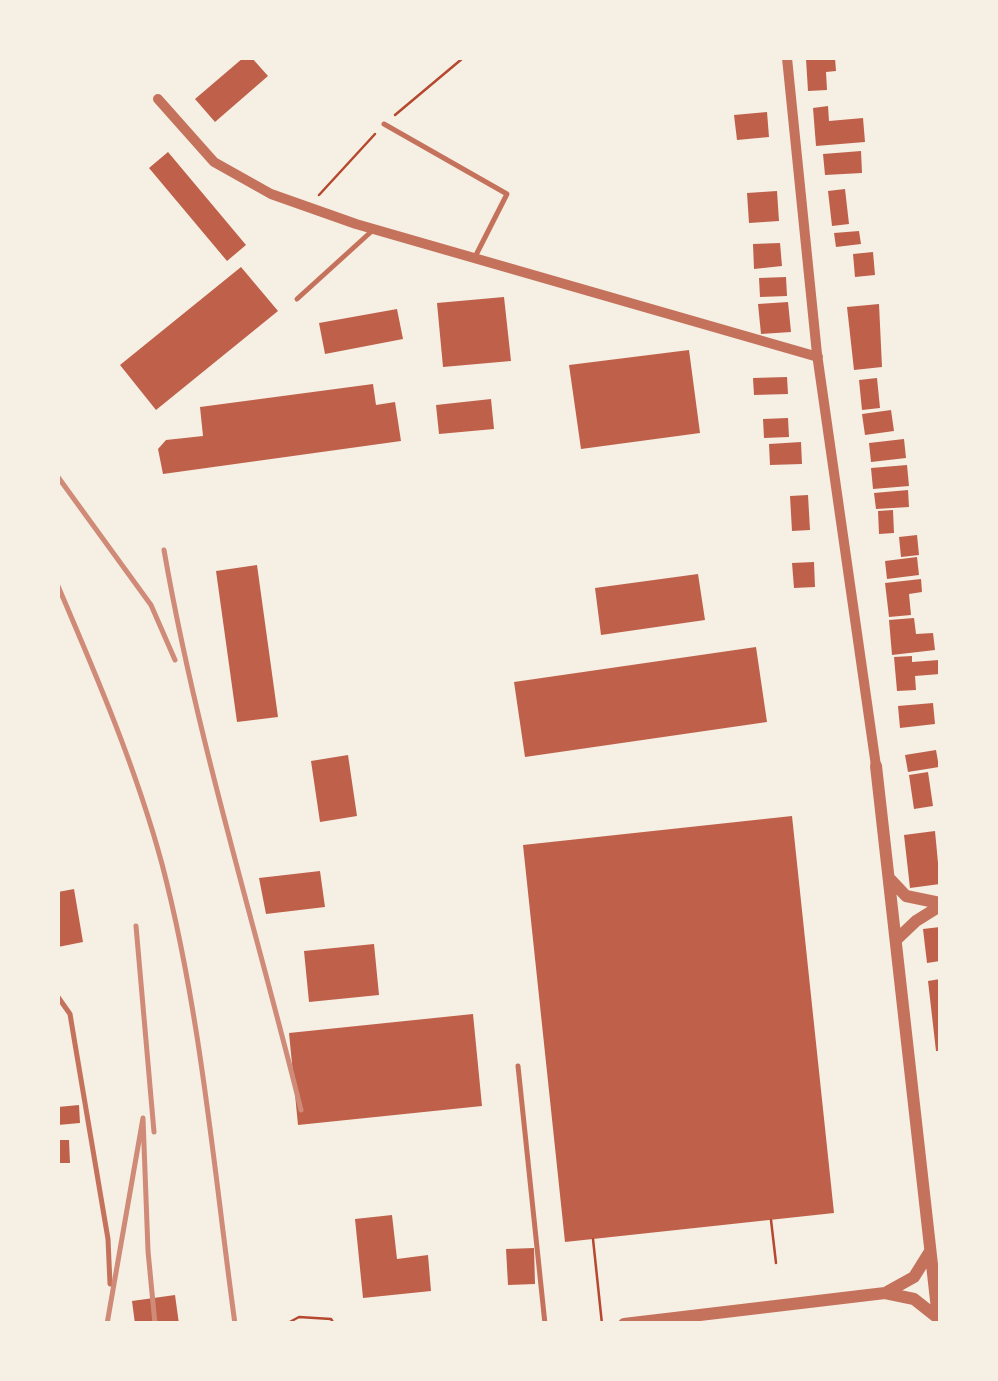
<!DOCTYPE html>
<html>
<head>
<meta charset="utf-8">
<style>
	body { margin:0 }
	#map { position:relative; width:998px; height:1381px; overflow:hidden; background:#f6efe4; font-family:"Open Sans",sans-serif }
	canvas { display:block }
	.frame { position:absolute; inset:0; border:60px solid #f6efe4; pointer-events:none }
</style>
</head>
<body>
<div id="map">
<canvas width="998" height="1381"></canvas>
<div class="frame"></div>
</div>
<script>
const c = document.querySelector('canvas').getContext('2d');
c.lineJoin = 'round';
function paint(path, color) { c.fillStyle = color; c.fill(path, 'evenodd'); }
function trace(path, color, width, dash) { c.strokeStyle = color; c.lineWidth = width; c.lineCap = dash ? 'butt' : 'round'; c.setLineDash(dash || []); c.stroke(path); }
paint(new Path2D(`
	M243 58H252L268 76 215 122 195 99Z
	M826 58H835L836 71 826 72 827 90 808 91 806 59Z
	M828 106 829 121 863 118 865 142 816 146 813 108Z
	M767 112 769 137 737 140 734 115Z
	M861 151 862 173 825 175 823 154Z
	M168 152 246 245 227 261 149 168Z
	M845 189 849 224 832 226 828 191Z
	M777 191 779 221 749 223 747 193Z
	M859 231 861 244 836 247 834 233Z
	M780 243 782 266 754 269 753 244Z
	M873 252 875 275 855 277 853 254Z
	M241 267 278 311 156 410 120 365Z
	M786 277 787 296 760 297 759 278Z
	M504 297 511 361 443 367 437 303Z
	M788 302 791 332 761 334 758 304Z
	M879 304 882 367 854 370 847 307Z
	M397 309 403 339 325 354 319 323Z
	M689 350 700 433 581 449 569 365Z
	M787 377 788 394 754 395 753 378Z
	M877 378 880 408 862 410 859 380Z
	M373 384 376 405 395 402 401 441 163 474 158 449 166 440 203 436 200 407Z
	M491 399 494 429 439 434 436 405Z
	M891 410 894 431 865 435 862 414Z
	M788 418 789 437 764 438 763 419Z
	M904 439 906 458 871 462 869 443Z
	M801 442 802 464 770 465 769 444Z
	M907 465 909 486 873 489 871 468Z
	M908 490 909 507 876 509 874 493Z
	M808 495 810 530 792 531 790 496Z
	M893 510 894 533 879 534 878 511Z
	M917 535 919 555 901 557 899 537Z
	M917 557 919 575 887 579 885 561Z
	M814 562 815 587 794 588 792 563Z
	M257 565 278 717 237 722 216 571Z
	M698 574 705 620 601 635 595 588Z
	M921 579 922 592 909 594 911 615 889 617 885 583Z
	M914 618 916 634 933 633 935 650 892 655 889 620Z
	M756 647 767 722 525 757 514 682Z
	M912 656V662L939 660 940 674 915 676 916 690 897 691 894 657Z
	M933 703 935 724 900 728 898 706Z
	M936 750 939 767 908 772 905 755Z
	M348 755 357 816 320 822 311 761Z
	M928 772 933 806 914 809 909 775Z
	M792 816 834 1213 565 1242 523 845Z
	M935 831 940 884 910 888 904 835Z
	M320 871 325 907 266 914 259 878Z
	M74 889 83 942 58 947V892Z
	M940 927V961L927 963 923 929Z
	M374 944 379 995 309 1002 304 951Z
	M940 979V1051H936L928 981Z
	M473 1014 482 1106 298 1125 289 1033Z
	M79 1105 80 1123 58 1125V1107Z
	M58 1140H69L70 1163H58Z
	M392 1215 397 1259 428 1255 431 1291 363 1298 355 1219Z
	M534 1248 535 1284 508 1285 506 1249Z
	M175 1295 179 1324H135L132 1301Z`), '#bf614a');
trace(new Path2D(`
	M395 115 463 58
	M319 195 375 134
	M771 1220 776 1263
	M593 1239 602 1324
	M286 1324 299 1317 331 1319 334 1324`), '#b5482f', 2.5);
trace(new Path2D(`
	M384 124 507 194 475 257
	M297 299 373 230
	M58 997 70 1014 75 1044 108 1239 110 1284
	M518 1066 545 1324`), '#c5725c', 5);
trace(new Path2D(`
	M787 58 817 354 876 766
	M158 99 214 162 271 194 356 224 818 357`), '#c5725c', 10);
trace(new Path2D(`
	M876 766 938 1318
	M891 880 906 896 940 903
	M896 940 916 921 940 906
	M887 1292 914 1277 929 1253
	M624 1324 885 1293 914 1299 938 1318`), '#c5725c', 12);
trace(new Path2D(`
	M58 477 151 605 175 660
	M164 550C197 740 255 924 301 1110
	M58 586C97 677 136 768 162 864 201 1013 214 1171 235 1324
	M136 926 154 1132
	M107 1324 143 1118 148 1251 155 1324`), '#cf8b77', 5);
</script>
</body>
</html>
